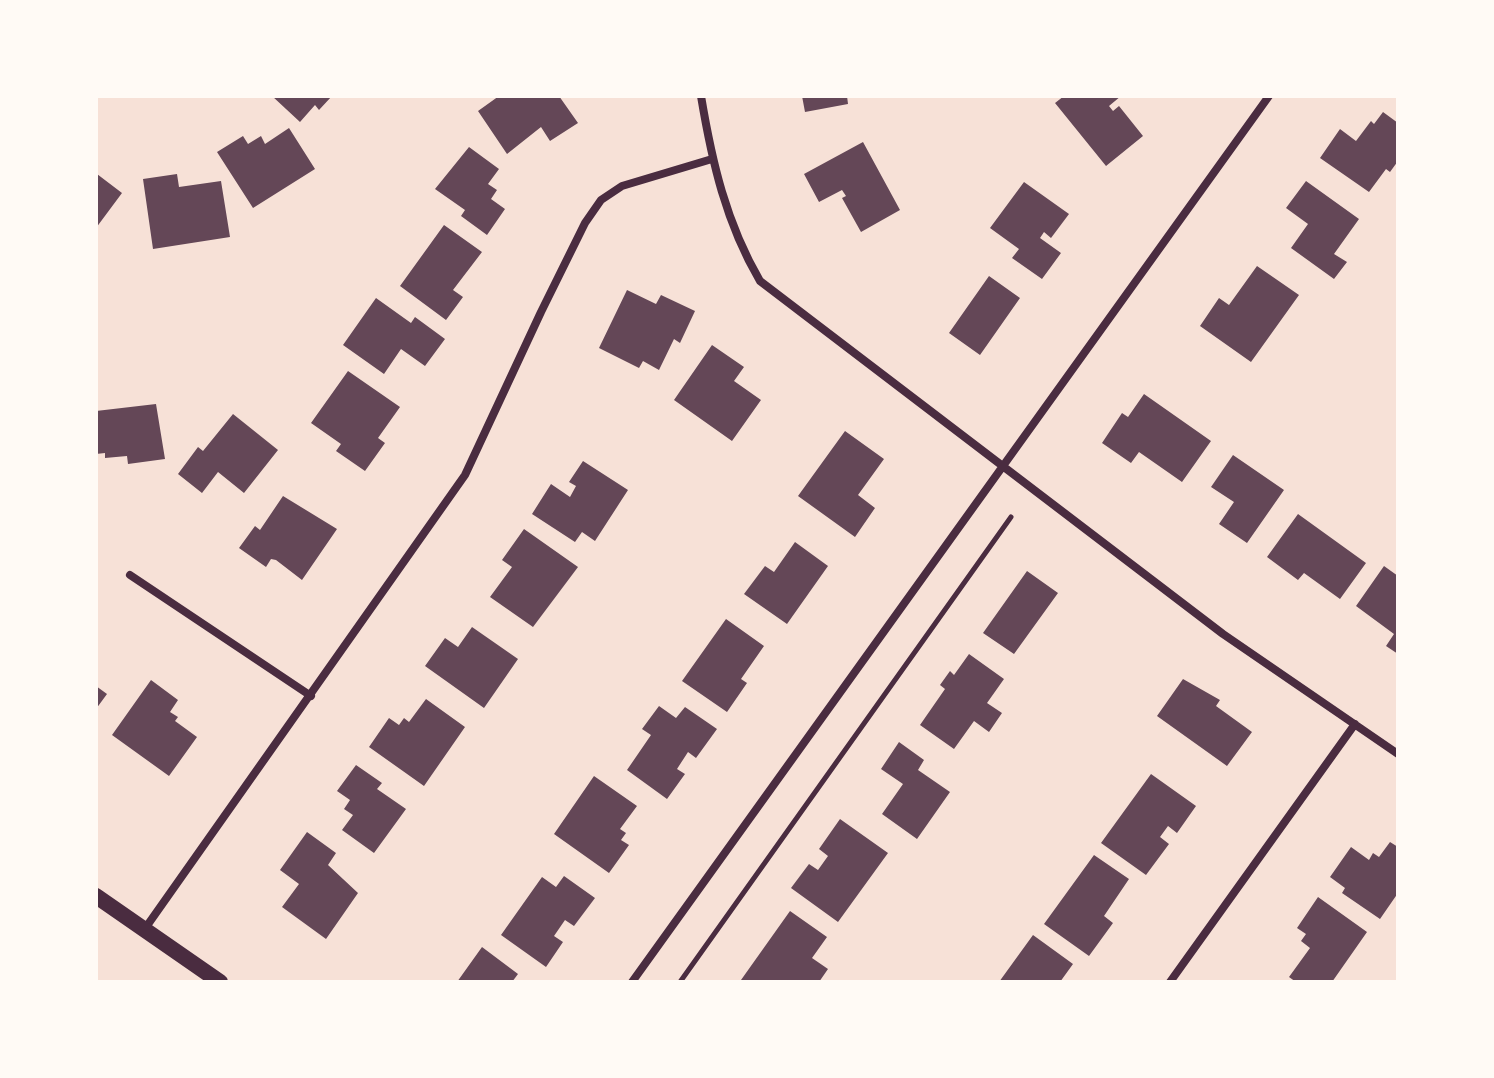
<!DOCTYPE html>
<html>
<head>
<meta charset="utf-8">
<style>
	body { margin:0 }
	#map { position:relative; width:1494px; height:1078px; overflow:hidden; background:#f7e1d7; font-family:"Sofia Sans Condensed",sans-serif }
	canvas { display:block }
	.frame { position:absolute; inset:0; border:98px solid #fffaf5; pointer-events:none }
</style>
</head>
<body>
<div id="map">
<canvas width="1494" height="1078"></canvas>
<div class="frame"></div>
</div>
<script>
const c = document.querySelector('canvas').getContext('2d');
c.lineJoin = 'round';
function paint(path, color) { c.fillStyle = color; c.fill(path, 'evenodd'); }
function trace(path, color, width, dash) { c.strokeStyle = color; c.lineWidth = width; c.lineCap = dash ? 'butt' : 'round'; c.setLineDash(dash || []); c.stroke(path); }
paint(new Path2D(`
	M272 96H332L319 110 315 105 300 122Z
	M499 96H559L578 123 550 141 541 127 507 154 478 111Z
	M802 96H847L848 104 805 112Z
	M1064 96H1121L1109 106 1113 111 1119 106 1143 136 1106 166 1055 103Z
	M1383 112 1398 123V161L1390 172 1386 169 1369 192 1320 158 1340 129 1356 141 1371 121 1374 124Z
	M289 128 315 169 253 208 217 152 243 136 248 144 261 136 265 144Z
	M863 142 900 210 861 232 842 198 846 196 842 190 819 202 804 174Z
	M469 147 499 169 488 184 497 190 491 199 505 209 487 235 461 216 465 210 435 189Z
	M97 174 122 193 96 228V175Z
	M177 174 179 187 221 181 230 237 153 249 143 179Z
	M1306 181 1359 219 1334 254 1347 262 1334 279 1291 248 1308 224 1286 208Z
	M1024 182 1069 214 1051 238 1044 232 1040 238 1061 253 1042 279 1012 258 1019 249 990 228Z
	M444 225 482 252 453 290 463 297 446 320 400 286Z
	M1257 266 1299 295 1251 362 1200 326 1219 298 1229 305Z
	M989 276 1020 298 980 355 949 333Z
	M627 290 656 304 661 295 695 311 680 343 674 339 659 370 643 361 639 368 599 348Z
	M376 298 411 323 415 317 445 339 425 366 401 349 384 374 343 345Z
	M712 345 744 367 734 381 761 400 732 441 674 400Z
	M348 371 400 407 378 438 385 443 365 471 336 451 341 444 311 423Z
	M1144 394 1211 441 1182 482 1139 452 1131 463 1102 443 1122 413 1128 417Z
	M156 404 165 459 128 464 127 456 105 458V453L96 454V411Z
	M233 414 278 450 244 493 218 472 202 493 178 474 198 447 203 451Z
	M845 431 884 459 858 495 875 508 855 537 798 496Z
	M1233 455 1284 490 1247 543 1219 524 1234 502 1211 487Z
	M583 461 628 490 595 541 582 532 575 542 532 514 551 484 570 497 576 486 569 482Z
	M283 496 337 529 302 580 276 560 271 559 266 567 239 548 255 526 260 530Z
	M1298 514 1366 563 1340 599 1304 573 1298 580 1267 557Z
	M524 529 578 567 533 627 490 597 512 567 502 560Z
	M795 542 828 566 787 624 744 594 765 566 774 572Z
	M1384 566 1398 576V654L1386 646 1394 634 1356 606Z
	M1027 571 1058 593 1014 654 983 633Z
	M726 619 764 646 741 679 747 683 727 712 682 681Z
	M472 627 518 659 484 708 425 666 445 638 458 647Z
	M969 654 1004 679 987 703 1002 713 989 732 974 721 954 749 920 725 945 689 940 685 950 671 954 675Z
	M1183 679 1220 700 1216 706 1252 732 1227 766 1157 716Z
	M151 680 178 700 170 712 178 717 175 721 197 737 169 776 112 735Z
	M96 686 107 694 96 709Z
	M426 699 465 727 424 786 369 747 389 718 399 725 404 718 409 722Z
	M659 706 676 718 685 707 717 729 696 758 688 752 677 769 685 774 667 799 627 770 651 735 642 729Z
	M899 742 924 760 918 770 950 792 917 839 882 814 903 784 881 769Z
	M356 765 382 783 377 789 406 809 374 853 342 830 353 815 344 809 350 800 337 791Z
	M1151 774 1196 806 1177 833 1168 826 1160 837 1169 844 1146 875 1101 843Z
	M594 776 637 806 620 829 626 833 621 840 629 845 609 873 554 834Z
	M840 819 888 853 838 922 791 888 809 864 818 870 828 856 819 849Z
	M307 832 336 853 328 865 358 893 326 939 282 907 299 884 280 870Z
	M1390 842 1398 847V893L1380 919 1342 893 1345 888 1330 877 1351 847 1369 860 1373 853 1379 857Z
	M1094 855 1129 879 1104 916 1113 923 1089 956 1044 924Z
	M564 876 595 898 574 926 565 920 554 936 563 942 546 967 501 935 542 877 556 887Z
	M1318 897 1367 932 1332 982H1296L1289 977 1310 948 1301 941 1306 934 1297 928Z
	M790 911 827 937 812 958 828 969 819 982H744L741 980Z
	M1033 935 1073 964 1060 982H999Z
	M482 947 518 974 512 982H457Z`), '#644757');
trace(new Path2D(`
	M680 982 1011 517`), '#4a2c40', 5);
trace(new Path2D(`
	M701 96C712 162 726 223 760 281L1223 634 1398 754
	M130 575 311 696
	M144 930 465 475 541 312 585 223 601 200 622 186 712 159
	M632 982 1269 96
	M1170 982 1355 724`), '#4a2c40', 8);
trace(new Path2D(`
	M96 896 220 982`), '#4a2c40', 16);
</script>
</body>
</html>
